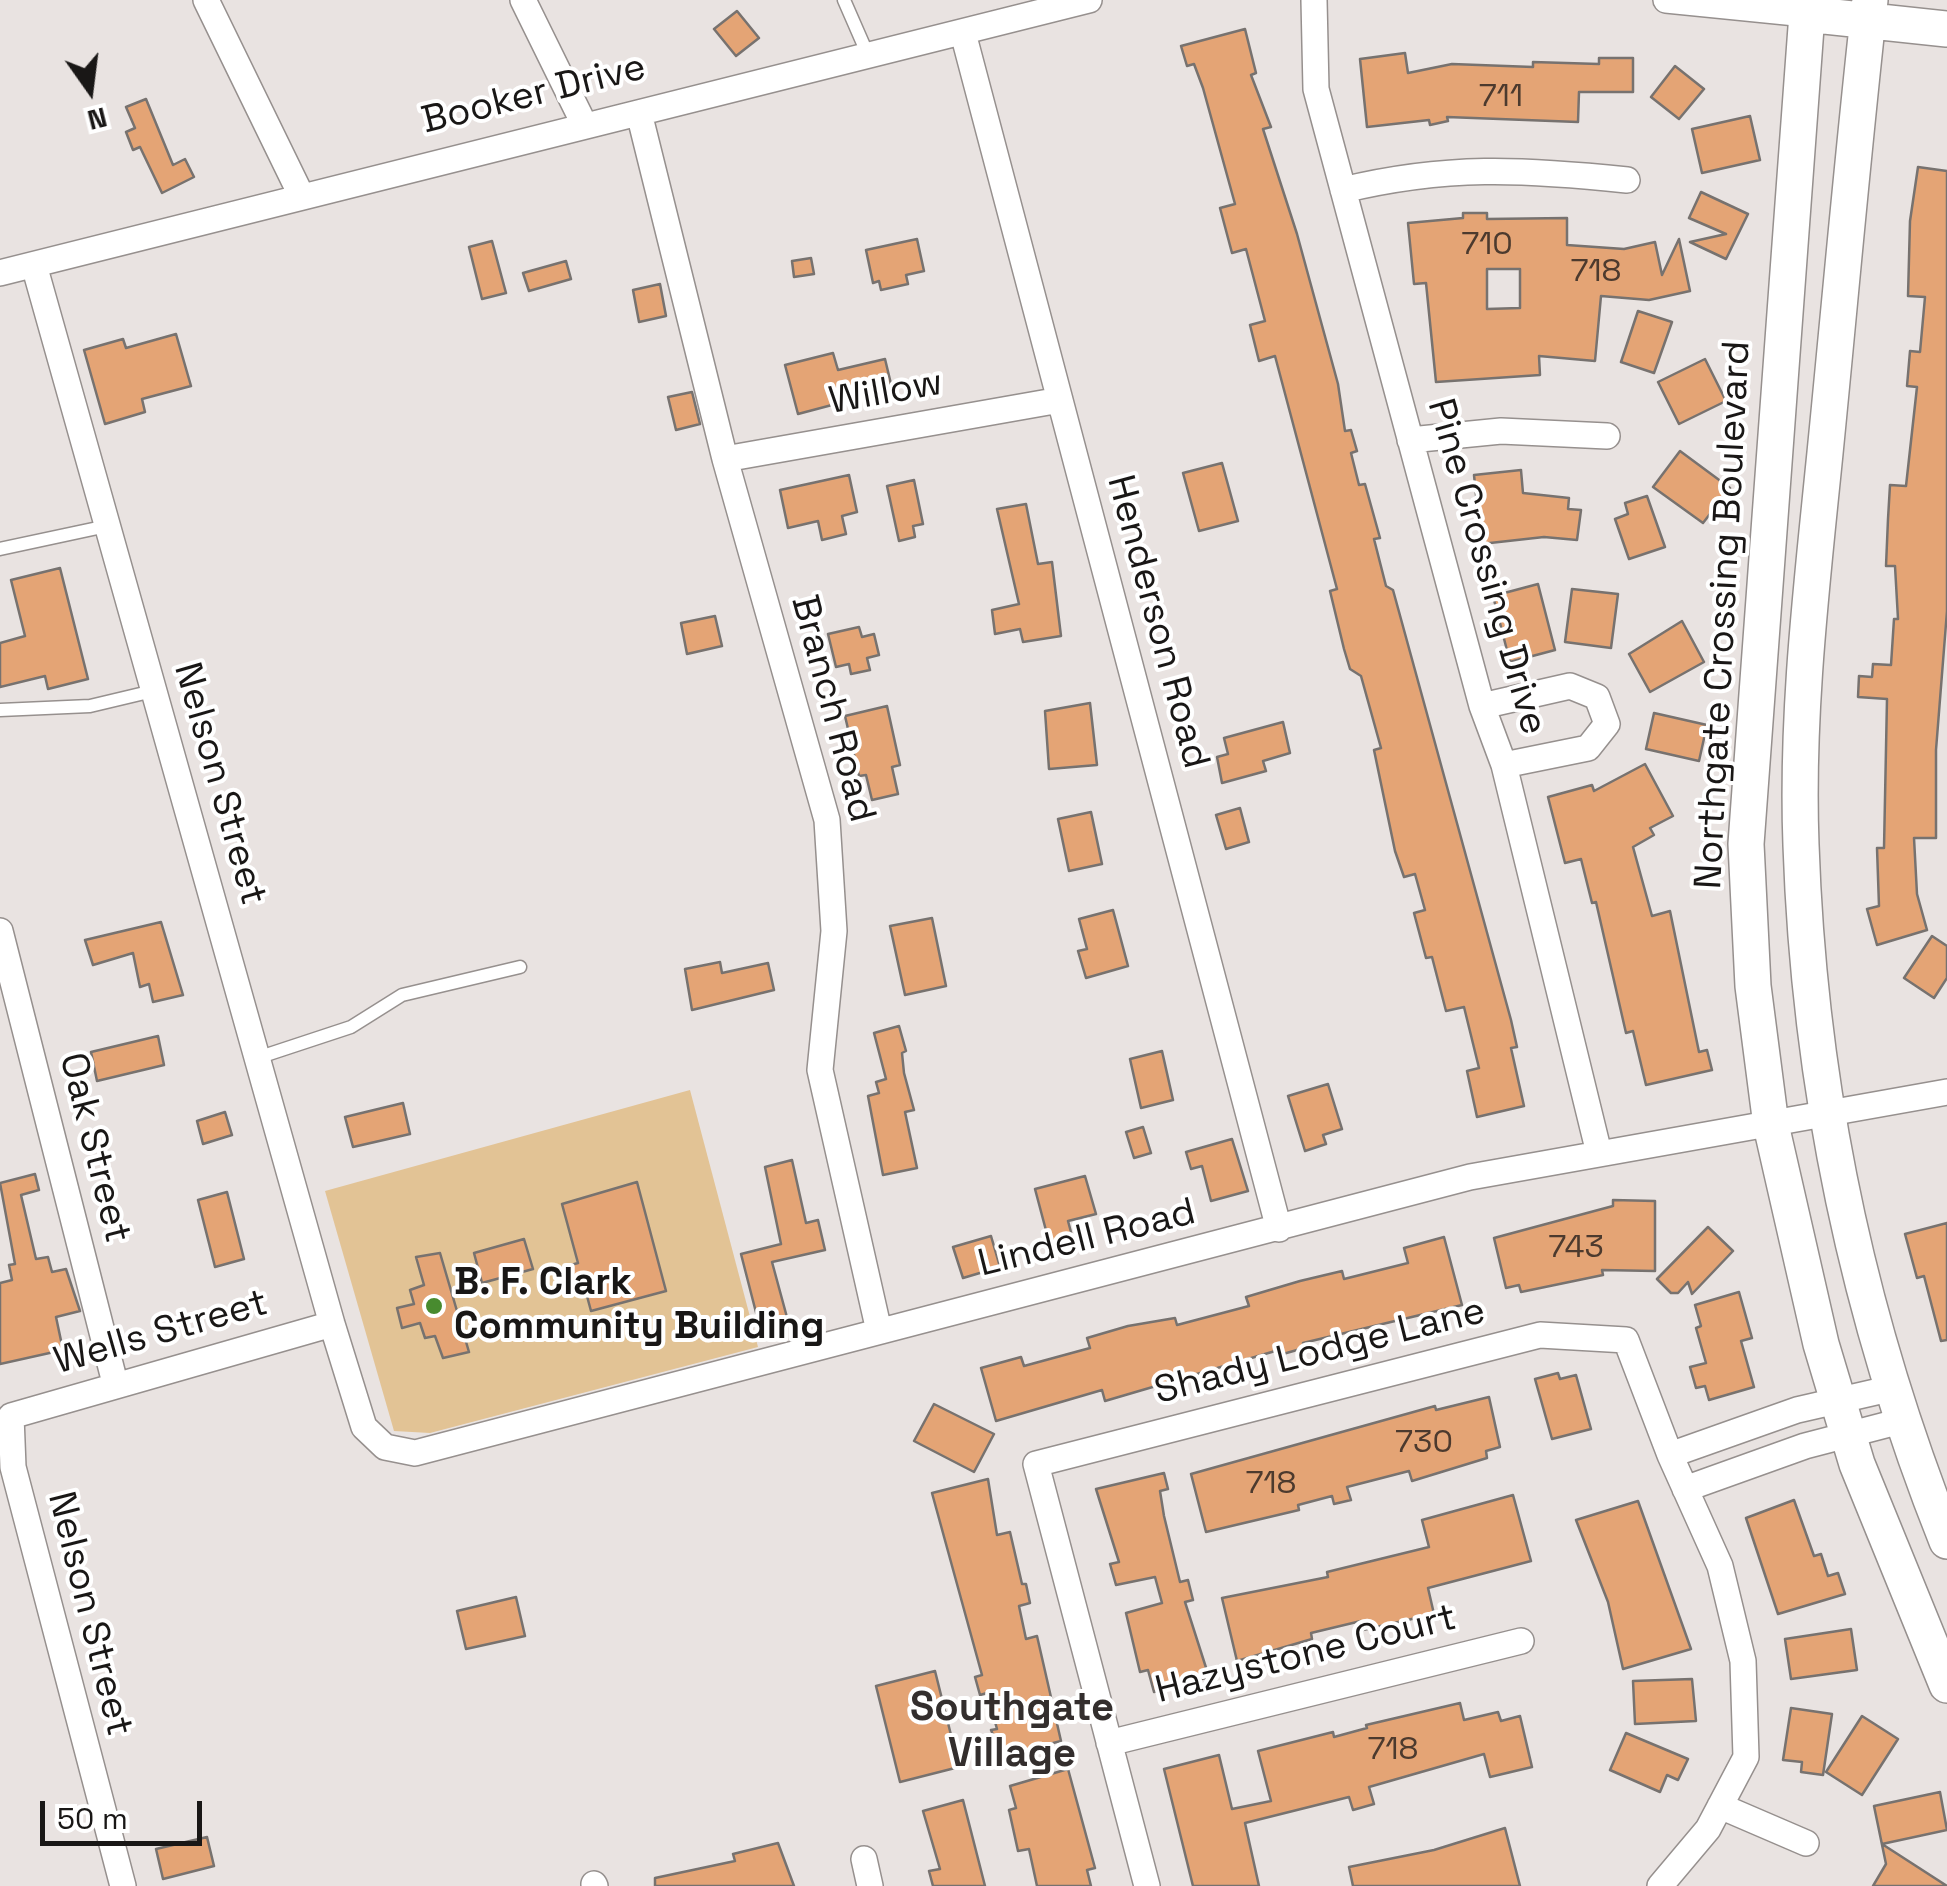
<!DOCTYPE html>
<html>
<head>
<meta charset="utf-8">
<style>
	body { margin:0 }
	#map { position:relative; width:1947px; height:1886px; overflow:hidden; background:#e9e3e1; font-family:"Space Grotesk",sans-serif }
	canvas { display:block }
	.north { position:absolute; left:40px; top:40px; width:100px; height:100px; -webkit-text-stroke:8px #fff; paint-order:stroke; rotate:166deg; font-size:28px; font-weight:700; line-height:40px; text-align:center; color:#191716 }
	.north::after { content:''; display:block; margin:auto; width:35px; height:45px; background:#191716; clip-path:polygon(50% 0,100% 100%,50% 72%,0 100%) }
	.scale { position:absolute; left:40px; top:1801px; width:162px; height:45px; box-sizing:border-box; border:5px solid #191716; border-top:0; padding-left:12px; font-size:30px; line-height:35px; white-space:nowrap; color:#191716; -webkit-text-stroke:8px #fff; paint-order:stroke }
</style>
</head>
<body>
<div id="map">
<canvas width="1947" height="1886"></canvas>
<div class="north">N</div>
<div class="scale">50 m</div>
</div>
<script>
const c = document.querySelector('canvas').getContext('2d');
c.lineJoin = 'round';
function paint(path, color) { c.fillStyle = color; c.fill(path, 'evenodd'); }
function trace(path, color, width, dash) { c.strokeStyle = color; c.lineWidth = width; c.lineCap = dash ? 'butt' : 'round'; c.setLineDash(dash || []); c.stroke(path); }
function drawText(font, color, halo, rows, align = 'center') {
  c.font = font + ' "Space Grotesk",sans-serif'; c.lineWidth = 8; c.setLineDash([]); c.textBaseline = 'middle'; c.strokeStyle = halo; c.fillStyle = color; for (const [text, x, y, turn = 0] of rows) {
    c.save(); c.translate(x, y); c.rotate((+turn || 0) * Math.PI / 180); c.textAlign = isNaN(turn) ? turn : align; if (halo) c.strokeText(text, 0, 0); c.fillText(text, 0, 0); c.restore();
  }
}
paint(new Path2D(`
	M690 1090 758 1347 430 1433 394 1431 325 1191Z`), '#e2c395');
const building = new Path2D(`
	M737 11 759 38 736 56 714 29Z
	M1245 29 1256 73 1251 75 1271 127 1263 129 1297 234 1338 384 1345 431 1351 430 1357 451 1351 453 1359 485 1365 484 1380 538 1374 539 1386 586 1393 590 1511 1020 1517 1047 1511 1048 1524 1106 1477 1117 1467 1071 1479 1068 1464 1007 1446 1011 1432 957 1426 958 1414 913 1425 910 1415 874 1404 877 1395 851 1374 750 1381 748 1361 676 1350 669 1344 649 1330 591 1337 589 1275 356 1259 361 1250 325 1265 321 1246 249 1232 253 1220 208 1235 204 1203 88 1194 64 1187 66 1181 46Z
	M1405 53 1408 73 1452 64 1533 67V62L1599 64V58H1633V92H1579L1578 122 1447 117 1448 121 1430 125 1429 120 1367 127 1360 59Z
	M1675 66 1704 89 1679 119 1651 97Z
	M146 99 173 165 185 159 194 177 162 193 140 147 133 150 126 132 135 128 126 107Z
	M1750 116 1760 160 1702 173 1692 129Z
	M1918 167 1947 171V611L1936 750V838H1914L1917 894 1927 930 1877 945 1867 909 1879 906 1877 848H1884L1887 699 1858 697 1859 676 1872 677 1873 664 1891 665 1894 619H1898L1895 566H1886L1888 519 1890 485 1906 486 1917 387 1907 386 1910 351 1920 352 1925 297 1908 296 1910 221Z
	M1701 192 1748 214 1726 259 1690 242 1726 234 1689 218Z
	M1463 213H1487V219L1567 218V245L1624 249 1655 242 1662 275 1679 239 1690 291 1649 300 1601 296 1595 361 1539 356 1540 375 1436 382 1426 283 1414 284 1408 223 1463 218ZM1487 269H1520V308L1487 309Z
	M917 239 924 271 906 275 908 284 881 290 879 281 873 283 866 250Z
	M492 241 506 293 482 299 469 247Z
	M811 258 814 274 794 277 792 261Z
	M566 261 571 279 529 291 523 273Z
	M660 284 666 316 639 322 633 290Z
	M1638 311 1672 322 1654 373 1621 362Z
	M176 334 191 386 142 399 145 412 105 424 84 350 123 339 126 348Z
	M833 353 838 370 885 359 891 384 845 395 847 401 798 414 785 365Z
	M1705 359 1726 401 1679 424 1658 382Z
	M692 392 700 424 676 430 668 397Z
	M1680 451 1730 488 1703 523 1653 487Z
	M1222 463 1238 521 1199 531 1183 473Z
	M1521 470 1523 493 1569 498 1568 509 1581 510 1577 540 1544 537 1481 544 1474 475Z
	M849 475 857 512 842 516 846 534 822 540 818 521 788 528 780 490Z
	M914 480 923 524 913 526 915 537 899 541 887 486Z
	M1647 496 1665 547 1629 559 1615 519 1628 514 1625 503Z
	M1026 504 1038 564 1052 562 1061 636 1023 642 1020 629 995 634 992 610 1019 604 997 509Z
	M60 568 88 679 48 689 45 676 0 687V643L25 636 11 580Z
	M1538 584 1555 650 1510 662 1493 596Z
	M1572 589 1618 594 1611 648 1565 642Z
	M715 616 722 646 687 654 681 623Z
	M1682 621 1704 662 1650 692 1629 654Z
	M859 627 862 637 874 634 879 655 867 658 870 670 851 674 849 664 836 667 828 634Z
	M1090 703 1097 765 1049 769 1045 711Z
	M887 706 900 765 892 767 898 794 872 800 866 775 859 776 845 716Z
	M1654 713 1707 725 1699 761 1646 749Z
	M1283 722 1290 753 1263 761 1266 771 1222 783 1217 757 1228 754 1224 738Z
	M1645 764 1673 816 1650 828 1654 835 1633 847 1652 916 1670 911 1699 1052 1707 1050 1712 1070 1646 1085 1633 1031 1626 1033 1596 902 1592 903 1581 859 1565 863 1548 797 1592 785 1594 791Z
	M1240 808 1249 842 1226 849 1216 815Z
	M1091 812 1102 864 1069 871 1058 819Z
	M1113 910 1128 966 1086 978 1078 951 1087 949 1079 919Z
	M932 918 946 986 905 995 890 926Z
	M161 922 183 995 153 1002 149 984 140 987 133 953 93 965 85 940Z
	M1932 936 1947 946V978L1934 998 1904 978Z
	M720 962 722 973 768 963 774 990 692 1010 685 969Z
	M899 1026 906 1051 902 1053 904 1073 914 1110 905 1112 917 1168 883 1175 868 1096 879 1093 876 1082 886 1079 874 1033Z
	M158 1036 164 1065 97 1081 91 1052Z
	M1162 1051 1173 1100 1141 1108 1130 1059Z
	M1328 1084 1342 1129 1323 1135 1326 1144 1305 1151 1288 1096Z
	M403 1103 410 1134 353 1147 345 1117Z
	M225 1112 232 1135 203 1144 197 1121Z
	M1143 1127 1151 1153 1134 1158 1126 1132Z
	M1232 1139 1248 1191 1211 1201 1202 1166 1191 1169 1186 1152Z
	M792 1160 806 1223 818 1220 825 1250 772 1262 788 1321 760 1328 741 1254 781 1244 765 1167Z
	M35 1174 39 1190 21 1195 36 1259 48 1257 52 1272 66 1269 80 1311 56 1317 63 1350 0 1364V1283L12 1280 9 1265 15 1264 0 1183Z
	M1085 1176 1096 1214 1068 1221 1075 1247 1052 1253 1035 1189Z
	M637 1182 666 1291 591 1311 584 1285 563 1291 557 1269 578 1263 562 1204Z
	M227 1192 244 1259 215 1267 198 1200Z
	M1613 1200 1655 1201V1271L1602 1270 1603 1275 1521 1292 1519 1285 1506 1288 1494 1238 1613 1206Z
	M1947 1223V1340L1941 1341 1924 1276 1917 1278 1905 1234Z
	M1708 1227 1733 1251 1692 1294 1688 1282 1678 1293H1671L1657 1279Z
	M991 1236 1000 1267 963 1278 953 1247Z
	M1444 1237 1462 1305 1303 1343 1304 1348 1283 1354 1282 1349 1105 1401 1102 1390 996 1421 981 1368 1021 1357 1024 1366 1090 1348 1087 1338 1128 1326 1175 1318 1177 1325 1249 1306 1246 1297 1300 1281 1342 1271 1344 1279 1408 1263 1404 1248Z
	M524 1239 533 1269 482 1283 474 1253Z
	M440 1253 469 1352 443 1358 435 1336 425 1338 420 1323 402 1328 397 1308 414 1304 410 1290 424 1285 416 1257Z
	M1739 1292 1752 1338 1741 1341 1754 1387 1709 1400 1705 1386 1696 1388 1690 1367 1706 1363 1696 1328 1701 1326 1695 1305Z
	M1558 1373 1560 1379 1576 1375 1591 1429 1552 1439 1535 1379Z
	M1489 1397 1500 1447 1486 1451 1487 1458 1412 1481 1409 1471 1347 1487 1351 1500 1334 1504 1332 1496 1298 1505 1299 1510 1206 1532 1191 1474 1435 1406 1436 1410Z
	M934 1404 994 1434 974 1472 914 1441Z
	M1164 1473 1168 1489 1160 1491 1164 1516 1180 1582 1188 1580 1193 1600 1185 1602 1209 1677 1154 1692 1148 1670 1140 1672 1126 1613 1162 1603 1155 1577 1116 1585 1110 1564 1119 1562 1096 1489Z
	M988 1479 997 1535 1010 1532 1022 1584H1026L1030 1603 1019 1606 1026 1639 1037 1636 1061 1741 1002 1756 991 1730 997 1729 987 1693 980 1695 975 1677 982 1675 932 1493Z
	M1513 1495 1531 1561 1428 1588 1434 1614 1363 1630 1361 1621 1311 1633 1312 1639 1237 1661 1222 1598 1328 1577 1327 1572 1429 1547 1422 1520Z
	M1794 1500 1814 1556 1821 1554 1828 1576 1838 1573 1845 1594 1778 1614 1746 1518Z
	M1638 1501 1691 1649 1623 1669 1608 1602 1576 1520Z
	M516 1597 525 1636 466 1649 457 1611Z
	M1851 1629 1857 1670 1791 1679 1785 1639Z
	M935 1671 959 1767 900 1782 876 1686Z
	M1692 1679 1696 1721 1635 1724 1633 1681Z
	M1460 1703 1464 1720 1498 1712 1501 1721 1520 1716 1532 1767 1490 1777 1484 1754 1369 1787 1374 1804 1353 1810 1349 1797 1245 1823 1259 1886H1193L1164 1769 1219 1755 1232 1809 1271 1801 1258 1751 1333 1732 1334 1737 1367 1728 1366 1725Z
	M1791 1708 1832 1714 1823 1775 1801 1772 1802 1762 1783 1760Z
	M1862 1716 1898 1739 1862 1795 1826 1772Z
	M1626 1733 1688 1759 1678 1780 1667 1775 1660 1792 1610 1770Z
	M1068 1769 1095 1868 1087 1870 1091 1886H1037L1029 1849 1018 1851 1009 1810 1016 1808 1010 1786Z
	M1940 1792 1947 1830 1882 1844 1947 1886H1873L1886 1864 1874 1806Z
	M963 1800 985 1886H933L929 1871 940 1869 923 1811Z
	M1505 1828 1520 1886H1353L1349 1867 1434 1850Z
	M207 1837 214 1866 163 1879 156 1849Z
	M778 1843 794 1886H655V1878L735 1861 733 1854Z`);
paint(building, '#e4a475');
trace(building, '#77726f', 2.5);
const lane = new Path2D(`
	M844 0 868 55
	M0 549 107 526
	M0 710 90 706 153 691
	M257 1058 351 1027 402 995 520 967`);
const street = new Path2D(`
	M206 0 302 197
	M523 0 585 126
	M1314 0 1316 89 1482 706 1504 765 1599 1153
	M1666 0 1806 14
	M963 33 1279 1229
	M639 113 725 459 827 820 834 931 820 1070 879 1331
	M1343 190C1446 165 1523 169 1627 180
	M34 265 332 1324 364 1427 385 1447 415 1453 1470 1177 1947 1092
	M0 273 1089 0
	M1410 440 1501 431 1607 436
	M725 459 1060 400
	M1482 706 1570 686 1597 697 1607 724 1588 748 1504 765
	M0 931 115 1383
	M1670 1455 1797 1410 1893 1388
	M1685 1489 1805 1446 1901 1421
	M1109 1743 1521 1641
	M1720 1806 1806 1843
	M864 1859 870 1886
	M594 1884 595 1886
	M123 1886 13 1467 11 1416 332 1324
	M1147 1886 1036 1464 1540 1335 1626 1340 1670 1455 1720 1566 1743 1661 1746 1757 1708 1829 1660 1886`);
const secondary = new Path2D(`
	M1808 0 1746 844 1753 986 1771 1125 1821 1344 1857 1464 1947 1685
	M1870 0C1853 151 1840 302 1825 453 1812 583 1796 714 1801 845 1809 1084 1858 1318 1947 1541
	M1806 14 1947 29`);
trace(lane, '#96908e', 15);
trace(street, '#96908e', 28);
trace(secondary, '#96908e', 38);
trace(lane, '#fff', 12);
trace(street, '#fff', 25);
trace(secondary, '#fff', 35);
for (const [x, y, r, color] of [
	[434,1306,10,"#488b2f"]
]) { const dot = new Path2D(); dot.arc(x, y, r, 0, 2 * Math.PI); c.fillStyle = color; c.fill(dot); trace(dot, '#fff', 4); }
drawText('32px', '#4c3a2e', null, [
	["711",1501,97],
	["710",1487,245],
	["718",1596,272],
	["743",1576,1248],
	["730",1424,1443],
	["718",1271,1484],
	["718",1393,1750]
]);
drawText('38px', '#191716', '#fff', [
	["Booker Drive",534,95,-14],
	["Willow",886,393,-10],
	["Pine Crossing Drive",1486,567,74],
	["Northgate Crossing Boulevard",1724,615,-87],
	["Henderson Road",1157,622,75],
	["Branch Road",832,709,75],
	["Nelson Street",219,784,74],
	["Oak Street",94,1148,76],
	["Lindell Road",1087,1239,-14],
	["Wells Street",161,1333,-16],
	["Shady Lodge Lane",1320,1352,-14],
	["Nelson Street",89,1614,76],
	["Hazystone Court",1306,1655,-14]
]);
drawText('bold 38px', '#191716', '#fff', [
	["B. F. Clark",454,1284],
	["Community Building",454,1328]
], 'left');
drawText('bold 40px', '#332e2d', '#fff', [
	["Southgate",1012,1709],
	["Village",1012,1755]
]);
</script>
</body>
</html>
